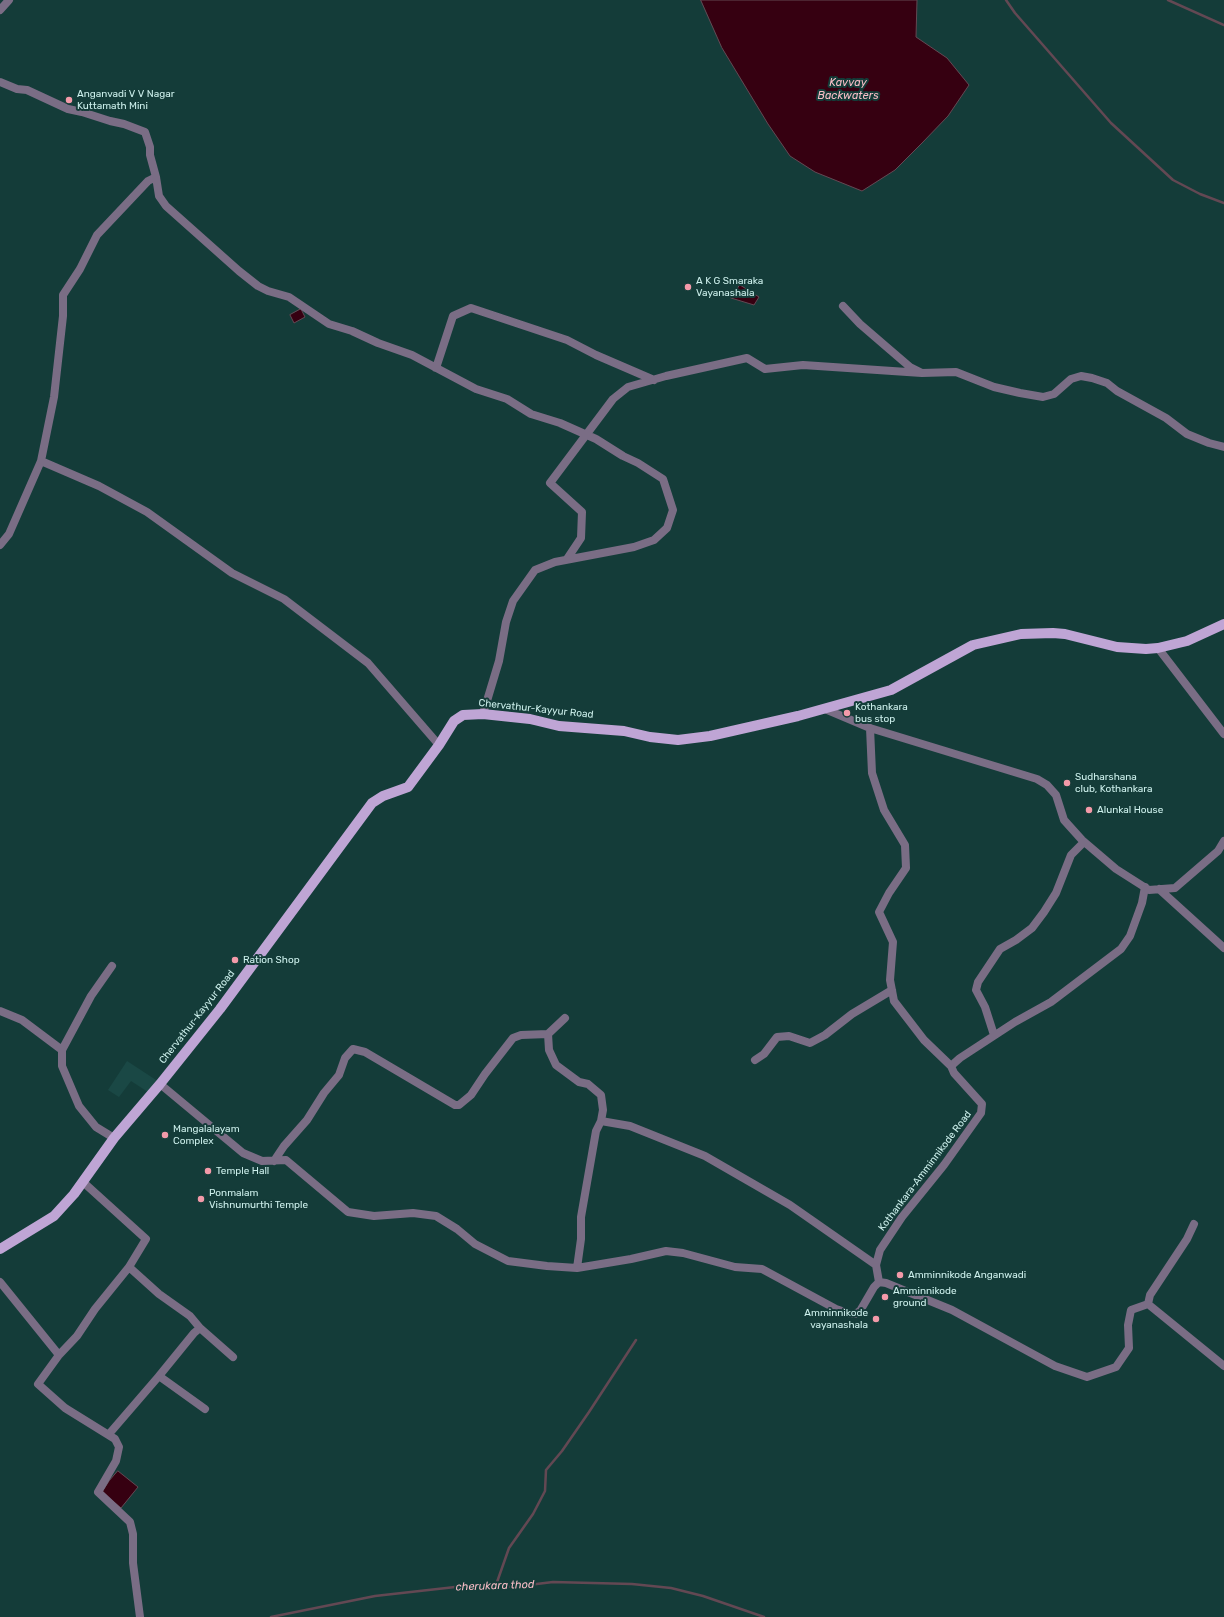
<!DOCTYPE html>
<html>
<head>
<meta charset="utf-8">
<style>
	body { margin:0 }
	canvas { display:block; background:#143c39 }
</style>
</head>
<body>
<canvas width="1224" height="1617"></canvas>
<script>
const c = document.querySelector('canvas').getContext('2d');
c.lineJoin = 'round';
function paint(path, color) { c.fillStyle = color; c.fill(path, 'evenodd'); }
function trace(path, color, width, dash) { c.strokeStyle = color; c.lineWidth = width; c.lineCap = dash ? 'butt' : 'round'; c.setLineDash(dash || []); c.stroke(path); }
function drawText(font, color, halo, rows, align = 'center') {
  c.font = font + ' Rubik,sans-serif'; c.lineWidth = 4; c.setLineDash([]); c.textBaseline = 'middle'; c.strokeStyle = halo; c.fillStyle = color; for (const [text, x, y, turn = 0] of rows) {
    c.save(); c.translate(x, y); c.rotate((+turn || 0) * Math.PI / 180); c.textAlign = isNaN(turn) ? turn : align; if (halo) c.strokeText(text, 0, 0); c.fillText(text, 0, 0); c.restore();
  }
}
paint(new Path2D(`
	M127 1061 156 1080 148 1092 131 1081 119 1097 108 1090Z`), '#1a4845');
const water = new Path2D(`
	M701 0H917L916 37 947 58 969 85 948 116 922 143 895 170 862 191 815 172 790 156 768 124 722 48Z
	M740 285 759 297 754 305 731 298Z
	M301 309 305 317 294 323 290 315Z
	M118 1471 138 1487 121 1508 102 1492 109 1481Z`);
paint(water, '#360011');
trace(water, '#634853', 1);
trace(new Path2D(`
	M1006 0 1015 13 1111 123 1173 180 1200 194 1224 203
	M1168 0 1224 25
	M496 1585 509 1548 533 1514 545 1491 546 1470 562 1451 589 1412 636 1340
	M271 1617 375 1596 482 1584 512 1587 553 1582 632 1584 671 1588 703 1596 764 1617`), '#634853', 2.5);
trace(new Path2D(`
	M0 10 9 0
	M0 82 17 89 27 90 68 109 82 112 110 121 124 124 145 132 150 147V155L156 177 159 196 166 206 239 271 258 286 268 291 289 297 329 324 352 331 378 343 412 355 476 389 507 399 531 414 560 423 596 439 623 456 638 463 663 479 673 510 667 528 654 540 634 547 555 562 535 570 513 601 506 622 499 661 483 714
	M843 306 860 324 889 349 910 367 922 373 956 372 994 387 1020 393 1043 397 1054 394 1071 379 1081 376 1092 378 1107 383 1117 391 1166 418 1187 434 1209 443 1224 447
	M436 368 453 316 471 308 567 340 596 355 654 380
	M41 461 99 486 147 512 232 573 284 599 368 663 439 745
	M0 545 9 534 41 461 54 397 63 316V295L80 269 97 235 148 181 156 177
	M567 559 581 538 582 512 550 483 613 399 628 387 666 376 747 358 765 369 803 365 922 373
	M1158 648 1224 734
	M825 709 870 728 1037 779 1047 785 1056 795 1064 820 1082 840 1116 869 1149 890 1175 888 1218 851 1224 841
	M870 728 872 773 884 810 905 845 906 868 889 893 879 912 893 942 890 980 894 1001 924 1040 951 1066
	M1159 889 1224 948
	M0 1011 22 1020 62 1050V1066L79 1106 96 1127 114 1138
	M548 1034 549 1050 556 1065 579 1082 588 1084 601 1095 603 1110 601 1121
	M994 1035 985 1007 976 990 978 982 1000 949 1016 940 1032 928 1044 912 1056 893 1071 855 1084 842
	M62 1050 91 996 112 966
	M755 1060 764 1054 777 1037 789 1036 810 1043 825 1035 852 1014 892 990
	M160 1084 243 1153 262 1161 286 1160 348 1212 374 1216 413 1213 436 1216 457 1229 475 1244 508 1261 547 1266 577 1268 631 1259 666 1251 683 1253 735 1267 762 1269 836 1309 851 1314H855L860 1311 874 1287 879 1282 886 1283 952 1310 1055 1366 1087 1377 1116 1367 1129 1348 1128 1325 1131 1310 1148 1304 1224 1366
	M274 1161 284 1146 307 1120 324 1093 339 1075 345 1058 353 1049 365 1052 455 1105H459L471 1095 485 1074 513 1038 521 1035 548 1034 565 1018
	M129 1267 159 1294 190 1316 200 1328
	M577 1268 581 1239V1217L596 1131 601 1121 630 1126 705 1156 790 1205 876 1265
	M0 1282 59 1355 38 1384 65 1408 115 1439 119 1447 116 1461 98 1492 130 1522 133 1534V1563L140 1617
	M879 1282 876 1265 880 1250 902 1217 944 1165 981 1113 982 1104 954 1073 951 1066 960 1058 1015 1022 1051 1002 1121 949 1130 936 1142 903 1145 887
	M1148 1304 1150 1295 1187 1239 1194 1224
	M59 1355 77 1336 95 1309 129 1267 146 1239 83 1182
	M159 1376 194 1333 200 1328 233 1357
	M109 1434 159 1376 205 1409`), '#7a6d85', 8);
trace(new Path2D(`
	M0 1249 54 1216 74 1194 114 1138 160 1084 220 1009 372 803 383 796 408 787 439 745 454 721 463 715 483 714 530 719 559 726 624 731 650 737 678 740 710 736 798 716 891 690 973 645 1021 634 1053 633 1065 634 1117 647 1146 649 1158 648 1187 641 1224 624`), '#bfa5d5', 10);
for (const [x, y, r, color] of [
	[69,100,4,"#f39aa9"],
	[688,287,4,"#f39aa9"],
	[847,713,4,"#f39aa9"],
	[1067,783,4,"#f39aa9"],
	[1089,810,4,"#f39aa9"],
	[235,960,4,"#f39aa9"],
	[165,1135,4,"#f39aa9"],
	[208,1171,4,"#f39aa9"],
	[201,1199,4,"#f39aa9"],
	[900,1275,4,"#f39aa9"],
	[885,1297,4,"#f39aa9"],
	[876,1319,4,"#f39aa9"]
]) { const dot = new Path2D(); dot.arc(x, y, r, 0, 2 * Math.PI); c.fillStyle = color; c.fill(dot); trace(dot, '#143c39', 1.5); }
drawText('10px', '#cdf0ec', '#143c39', [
	["Anganvadi V V Nagar",77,94],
	["Kuttamath Mini",77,106],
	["A K G Smaraka",696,281],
	["Vayanashala",696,293],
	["Kothankara",855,707],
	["bus stop",855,719],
	["Sudharshana",1075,777],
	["club, Kothankara",1075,789],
	["Alunkal House",1097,810],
	["Ration Shop",243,960],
	["Mangalalayam",173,1129],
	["Complex",173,1141],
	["Temple Hall",216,1171],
	["Ponmalam",209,1193],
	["Vishnumurthi Temple",209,1205],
	["Amminnikode Anganwadi",908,1275],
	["Amminnikode",893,1291],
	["ground",893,1303],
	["Amminnikode",868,1313,"right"],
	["vayanashala",868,1325,"right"]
], 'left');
drawText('10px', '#cdf0ec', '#143c39', [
	["Chervathur-Kayyur Road",536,709,6],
	["Chervathur-Kayyur Road",197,1017,-52],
	["Kothankara-Amminnikode Road",925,1171,-53]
]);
drawText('italic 11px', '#fabec7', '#143c39', [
	["Kavvay",848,83],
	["Backwaters",848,96],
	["cherukara thod",495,1586,-2]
]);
</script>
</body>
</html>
